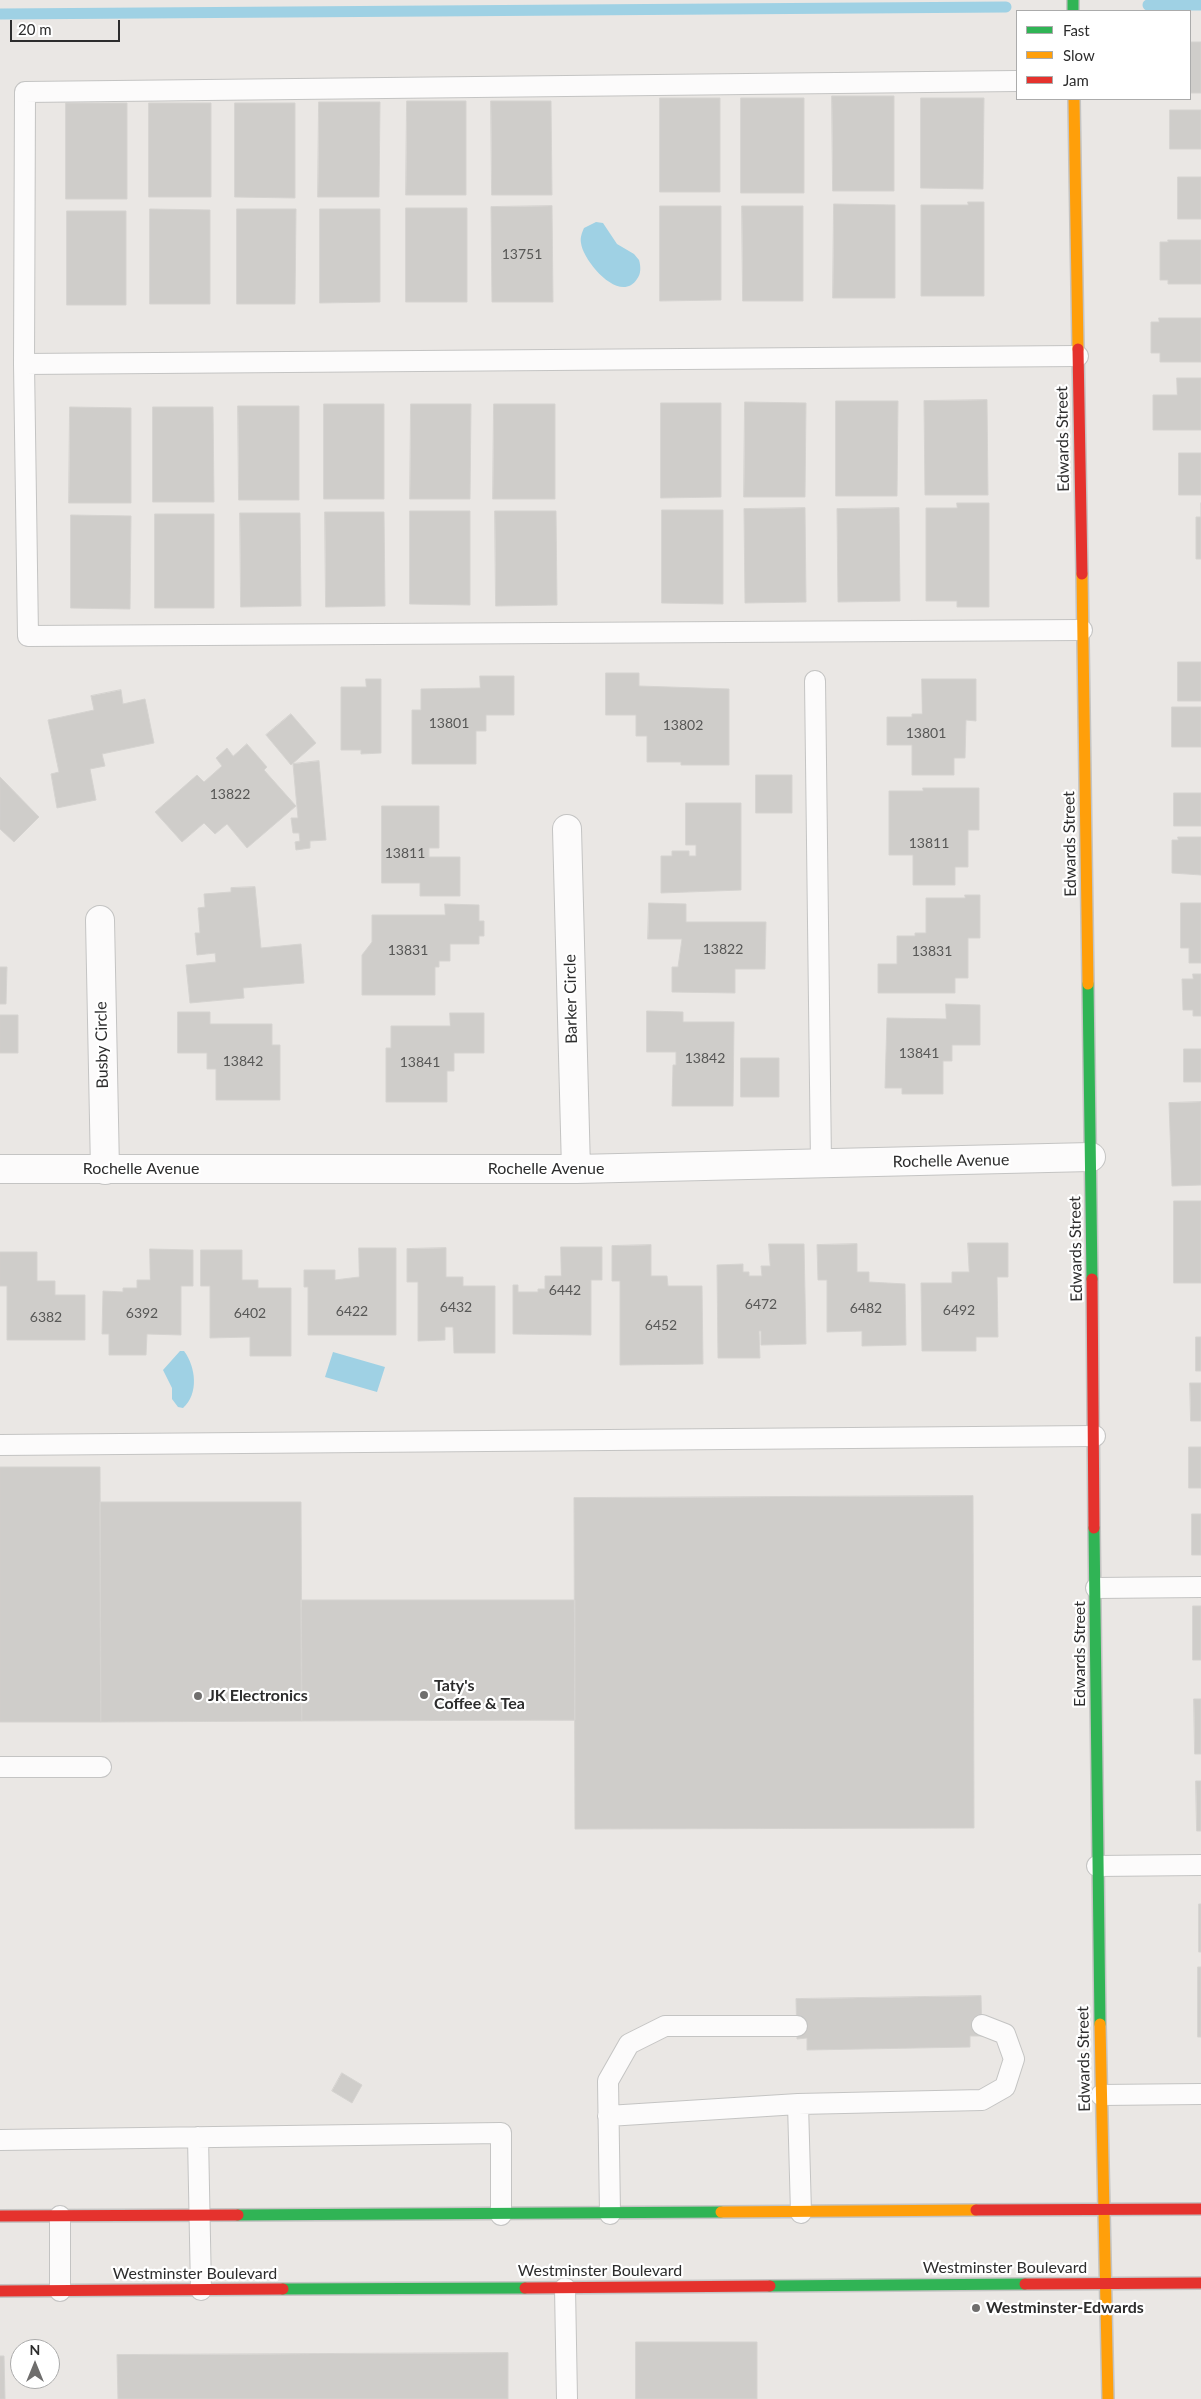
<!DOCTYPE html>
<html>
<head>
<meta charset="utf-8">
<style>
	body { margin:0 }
	#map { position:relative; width:1201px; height:2399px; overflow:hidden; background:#eae7e4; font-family:Lato,sans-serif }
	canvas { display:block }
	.legend { position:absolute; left:1016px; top:10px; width:175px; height:90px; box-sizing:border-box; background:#fff; border:1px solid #ababab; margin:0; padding:6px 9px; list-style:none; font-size:15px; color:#2d2d2d }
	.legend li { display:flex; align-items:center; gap:10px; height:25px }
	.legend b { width:25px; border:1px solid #ababab }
	.north { position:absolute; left:10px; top:2339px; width:50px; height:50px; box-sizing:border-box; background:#fff; border:1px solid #ababab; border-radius:50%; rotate:0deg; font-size:14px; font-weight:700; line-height:20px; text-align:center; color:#2d2d2d }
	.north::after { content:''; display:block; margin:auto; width:18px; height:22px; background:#6f6e6d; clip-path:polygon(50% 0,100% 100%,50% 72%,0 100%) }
	.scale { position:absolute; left:10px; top:20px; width:110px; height:22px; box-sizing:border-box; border:2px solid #2d2d2d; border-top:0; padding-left:6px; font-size:15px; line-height:18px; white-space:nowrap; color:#2d2d2d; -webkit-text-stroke:4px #fff; paint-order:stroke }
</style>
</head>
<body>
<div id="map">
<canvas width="1201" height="2399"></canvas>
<ul class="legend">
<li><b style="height:6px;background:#30b455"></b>Fast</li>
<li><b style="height:6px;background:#ff9f0a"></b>Slow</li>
<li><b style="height:6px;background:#e5322d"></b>Jam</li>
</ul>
<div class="north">N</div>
<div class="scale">20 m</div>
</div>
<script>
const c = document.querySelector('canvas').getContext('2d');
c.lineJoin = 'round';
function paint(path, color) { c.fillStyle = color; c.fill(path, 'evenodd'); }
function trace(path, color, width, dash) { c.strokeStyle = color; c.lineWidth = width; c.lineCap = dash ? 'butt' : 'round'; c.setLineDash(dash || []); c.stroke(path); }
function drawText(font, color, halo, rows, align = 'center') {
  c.font = font + ' Lato,sans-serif'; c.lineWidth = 4.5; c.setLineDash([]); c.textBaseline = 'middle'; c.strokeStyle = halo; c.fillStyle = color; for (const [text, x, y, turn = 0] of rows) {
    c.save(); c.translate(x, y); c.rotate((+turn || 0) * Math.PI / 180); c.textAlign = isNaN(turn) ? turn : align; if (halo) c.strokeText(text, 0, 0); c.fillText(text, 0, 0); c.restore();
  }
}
paint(new Path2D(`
	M596 222 603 223 617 244 634 254 639 260C641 267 641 274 637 279 620 305 583 261 581 243 580 237 582 233 584 228Z
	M180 1351H184C196 1367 199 1394 183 1408L178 1407 172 1399V1388L163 1370Z
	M333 1352 385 1367 377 1392 325 1377Z`), '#9fd1e4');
trace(new Path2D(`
	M1148 5H1201
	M0 14 1006 7`), '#9fd1e4', 11);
const building = new Path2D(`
	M1190 42H1201V93H1190Z
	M832 96H894V191H833Z
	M660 98H720V192H660Z
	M741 98H804V193H741Z
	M921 98H984L983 189 921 188Z
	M407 101H466V195H406Z
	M491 101H551L552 195H492Z
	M319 102H380L379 197H318Z
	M66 103H127V199H66Z
	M149 103H211V197H149Z
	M235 103H295V198L235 197Z
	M1170 110H1201V149H1170Z
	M1178 177H1201V219H1178Z
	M968 202H984V296H921V205H968Z
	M834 204 895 205V298H833Z
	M552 206 553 302H492L491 207Z
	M660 206H721V300L660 301Z
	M742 206H803V301H743Z
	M406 208H467V302H406Z
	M150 209 210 210V304H150Z
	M237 209H296L295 304H237Z
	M320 209H380V302L320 303Z
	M67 211H126V305H67Z
	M1168 240H1201V284H1168V280H1160V242H1168Z
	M1159 318H1201V362H1160V353H1151V322H1159Z
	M1177 378H1201V430H1153V395H1177Z
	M987 400 988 495H925L924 401Z
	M836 401H898L897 496H836Z
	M745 402 806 403 805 497H744Z
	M661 403H721V497L661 498Z
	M324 404H384V499H324Z
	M411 404H471L470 499H410Z
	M494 404H555V499H493Z
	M238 406H299V500H239Z
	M70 407 131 408V503H69Z
	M153 407H213L214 502H153Z
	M1179 453H1201V495H1179Z
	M957 503H989V607H957V601H926V508H957Z
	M1201 503V559H1196V517H1201Z
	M805 508 806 602 745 603 744 509Z
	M899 508 900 601 838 602 837 509Z
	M662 510H723V604L662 603Z
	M410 511H470V605L410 604Z
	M495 511H556L557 605 496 606Z
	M325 512H384L385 606 326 607Z
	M240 513H300L301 606 241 607Z
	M155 514H214V608H155Z
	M71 515 131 516 130 609 71 608Z
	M1178 662H1201V701H1178Z
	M606 673H639V686L729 689V765H681V762H647V736H636V715H606Z
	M480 676H514V715H486V731H476V764H412V710H421V689L480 688Z
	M366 679H381V753L361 754V750H341V687H366Z
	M922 679H976V721L966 720 965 758H954V775H912V745H887V717H912V714H922Z
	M121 690 123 704 145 699 154 743 102 754 105 766 90 769 96 800 57 808 51 774 59 772 48 720 94 710 91 696Z
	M1172 707H1201V747H1172Z
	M291 714 316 743 291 765 266 735Z
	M247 744 267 767 264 770 296 806 247 848 227 824 215 834 204 823 182 842 155 812 197 775 204 782 222 766 216 758 227 748 233 756Z
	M319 761 326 840 310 841V848L296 850 295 842 300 841 299 833H293L291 818H298L293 764Z
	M756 775H792V813H756Z
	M0 777 39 817 14 842 0 829Z
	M923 788H979V830H968V867H955V885H913V855H889V791H923Z
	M1174 793H1201V826H1174Z
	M686 803H741V890L661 893V856H672V851H689V856H696V845H686Z
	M382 806H439V848H429V857H460V896H420V883H382Z
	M1178 837H1201V875L1172 873V840H1178Z
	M255 887 261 948 301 944 304 983 243 988 244 998 190 1003 186 965 216 962 215 953 197 955 195 933H200L198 908 205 907 204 894 231 892V888Z
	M965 895H980V938H968V978H955V993H878V964H897V936H915V933H926V898H965Z
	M649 903 686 904V922H766L765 969H735V993L672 992V967H678L682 939H648Z
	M1181 903H1201V963H1189V948H1181Z
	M445 904 479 905V921H484V936H479V944H450V961H439V967H435V995H362V955L372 942V915H445Z
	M0 967H7L6 1004H0Z
	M1193 974H1201V1016H1193V1010H1183L1182 979H1193Z
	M946 1004 980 1005V1045H952V1061H943V1094H902V1088H885L887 1018 946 1019Z
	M647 1011 683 1012V1022H734L733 1106H672L673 1065H676V1052H647Z
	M178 1012H210V1024H272V1045H280V1100H216V1069H207V1053H178Z
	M450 1013H484V1053H454V1071H447V1102H386V1048H391V1026H450Z
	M0 1015H18V1053H0Z
	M1184 1049H1201V1082H1184Z
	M741 1058H779V1097H741Z
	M1201 1102V1185L1172 1186 1169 1103Z
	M1174 1201H1201V1283H1174Z
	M968 1243H1008V1277H997L998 1337H976V1351H922L921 1283H952V1272H969Z
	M769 1244H804L806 1344 761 1345V1331H759L760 1358H718L717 1265 743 1264V1272H749V1276H762L761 1266H770Z
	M857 1244V1272H869V1282L905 1284 906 1345 862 1346V1331L827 1332V1280H818L817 1245Z
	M651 1245V1276H667L668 1286H702L703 1364 620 1365V1281H612V1246Z
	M561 1247H602V1280H591V1335L513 1334V1285H518V1292H538V1289H545V1276H561Z
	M359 1248H396V1335H308V1287H304V1270H335V1280L359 1277Z
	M446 1248V1277H463V1286H495V1353H454L453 1327H445V1340L418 1341V1282H407V1249Z
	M150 1249 193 1250V1286H181V1335L147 1334 146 1355H109V1334H102L103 1291 123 1292V1288H137V1280H150Z
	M201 1250H242V1280H258V1288H291V1356H250V1337L210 1338V1286H201Z
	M0 1252H37V1281H55V1295H85V1340H7V1286H0Z
	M1196 1337H1201V1371H1196Z
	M1190 1383H1201V1421H1191Z
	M1189 1447H1201V1488H1189Z
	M0 1467H100L101 1722H0Z
	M973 1496 974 1828 575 1829 574 1498Z
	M100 1502H301L302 1721 101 1722Z
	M1192 1514H1201V1555H1192Z
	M301 1600H575V1720L302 1721Z
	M1193 1606H1201V1660H1193Z
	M1194 1699H1201V1754H1195Z
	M1196 1781H1201V1831H1197Z
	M1199 1904H1201V1952H1199Z
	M1198 1967H1201V2037H1198Z
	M981 1996 982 2036H970V2047L807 2050V2038L797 2039 796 1999Z
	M342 2073 362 2085 352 2103 332 2091Z
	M636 2342H757V2399H636Z
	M508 2353V2399H118L117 2355Z
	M0 2356H4L5 2399H0Z`);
paint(building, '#cfcdca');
trace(building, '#d5d3d0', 1);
const lane = new Path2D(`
	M1017 81 25 92 24 364 28 636 1082 630
	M24 364 1078 356
	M815 681 821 1164
	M0 1445 1095 1436
	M1096 1588 1201 1587
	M0 1767H101
	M1097 1866 1201 1865
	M1101 2095 1201 2094
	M608 2116 798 2104
	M198 2137 201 2290
	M0 2140 501 2133V2215
	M801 2213 798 2104 982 2100 1005 2087 1014 2059 1005 2034 982 2025
	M610 2214 608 2081 629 2044 665 2026H797
	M60 2216V2291
	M565 2288 567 2399`);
const street = new Path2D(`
	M567 829 576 1169
	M100 920 105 1170
	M0 1169H576L1091 1157`);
const fast = new Path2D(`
	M1073 0V11
	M1088 984 1092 1279
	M1094 1528 1100 2024
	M238 2215 721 2212
	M770 2286 1025 2284
	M283 2289 525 2288`);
const slow = new Path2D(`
	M1074 99 1078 349
	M1082 574 1088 984
	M1100 2024 1108 2399
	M721 2212 976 2210`);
const jam = new Path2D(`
	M1078 349 1082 574
	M1092 1279 1094 1528
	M976 2210 1201 2209
	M0 2216 238 2215
	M1025 2284 1201 2283
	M525 2288 770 2286
	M0 2291 283 2289`);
trace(lane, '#c4c4c3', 22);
trace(street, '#c4c4c3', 30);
trace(fast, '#c4c4c3', 14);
trace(slow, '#c4c4c3', 14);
trace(jam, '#c4c4c3', 14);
trace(lane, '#fcfbfb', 20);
trace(street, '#fcfbfb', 28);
trace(fast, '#30b455', 11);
trace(slow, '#ff9f0a', 11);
trace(jam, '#e5322d', 11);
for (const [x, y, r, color] of [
	[424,1695,5,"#6f6e6d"],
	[198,1696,5,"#6f6e6d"],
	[976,2308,5,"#6f6e6d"]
]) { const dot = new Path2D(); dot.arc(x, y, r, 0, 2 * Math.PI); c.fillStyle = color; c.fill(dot); trace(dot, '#fff', 2); }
drawText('14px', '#575756', null, [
	["13751",522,254],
	["13801",449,723],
	["13802",683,725],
	["13801",926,733],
	["13822",230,794],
	["13811",929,843],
	["13811",405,853],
	["13822",723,949],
	["13831",408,950],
	["13831",932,951],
	["13841",919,1053],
	["13842",705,1058],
	["13842",243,1061],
	["13841",420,1062],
	["6442",565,1290],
	["6472",761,1304],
	["6432",456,1307],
	["6482",866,1308],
	["6492",959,1310],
	["6422",352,1311],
	["6392",142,1313],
	["6402",250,1313],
	["6382",46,1317],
	["6452",661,1325]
]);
drawText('16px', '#2d2d2d', '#fff', [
	["Edwards Street",1063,439,-91],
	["Edwards Street",1070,844,-91],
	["Barker Circle",571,999,-91],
	["Busby Circle",102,1045,-91],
	["Rochelle Avenue",951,1161,-1],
	["Rochelle Avenue",141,1169],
	["Rochelle Avenue",546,1169],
	["Edwards Street",1076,1249,-91],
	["Edwards Street",1080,1654,-90],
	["Edwards Street",1084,2059,-91],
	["Westminster Boulevard",1005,2268],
	["Westminster Boulevard",600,2271],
	["Westminster Boulevard",195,2274]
]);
drawText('bold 16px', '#2d2d2d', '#fff', [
	["Taty's",434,1686],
	["Coffee & Tea",434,1704],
	["JK Electronics",208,1696],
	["Westminster-Edwards",986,2308]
], 'left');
</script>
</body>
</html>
